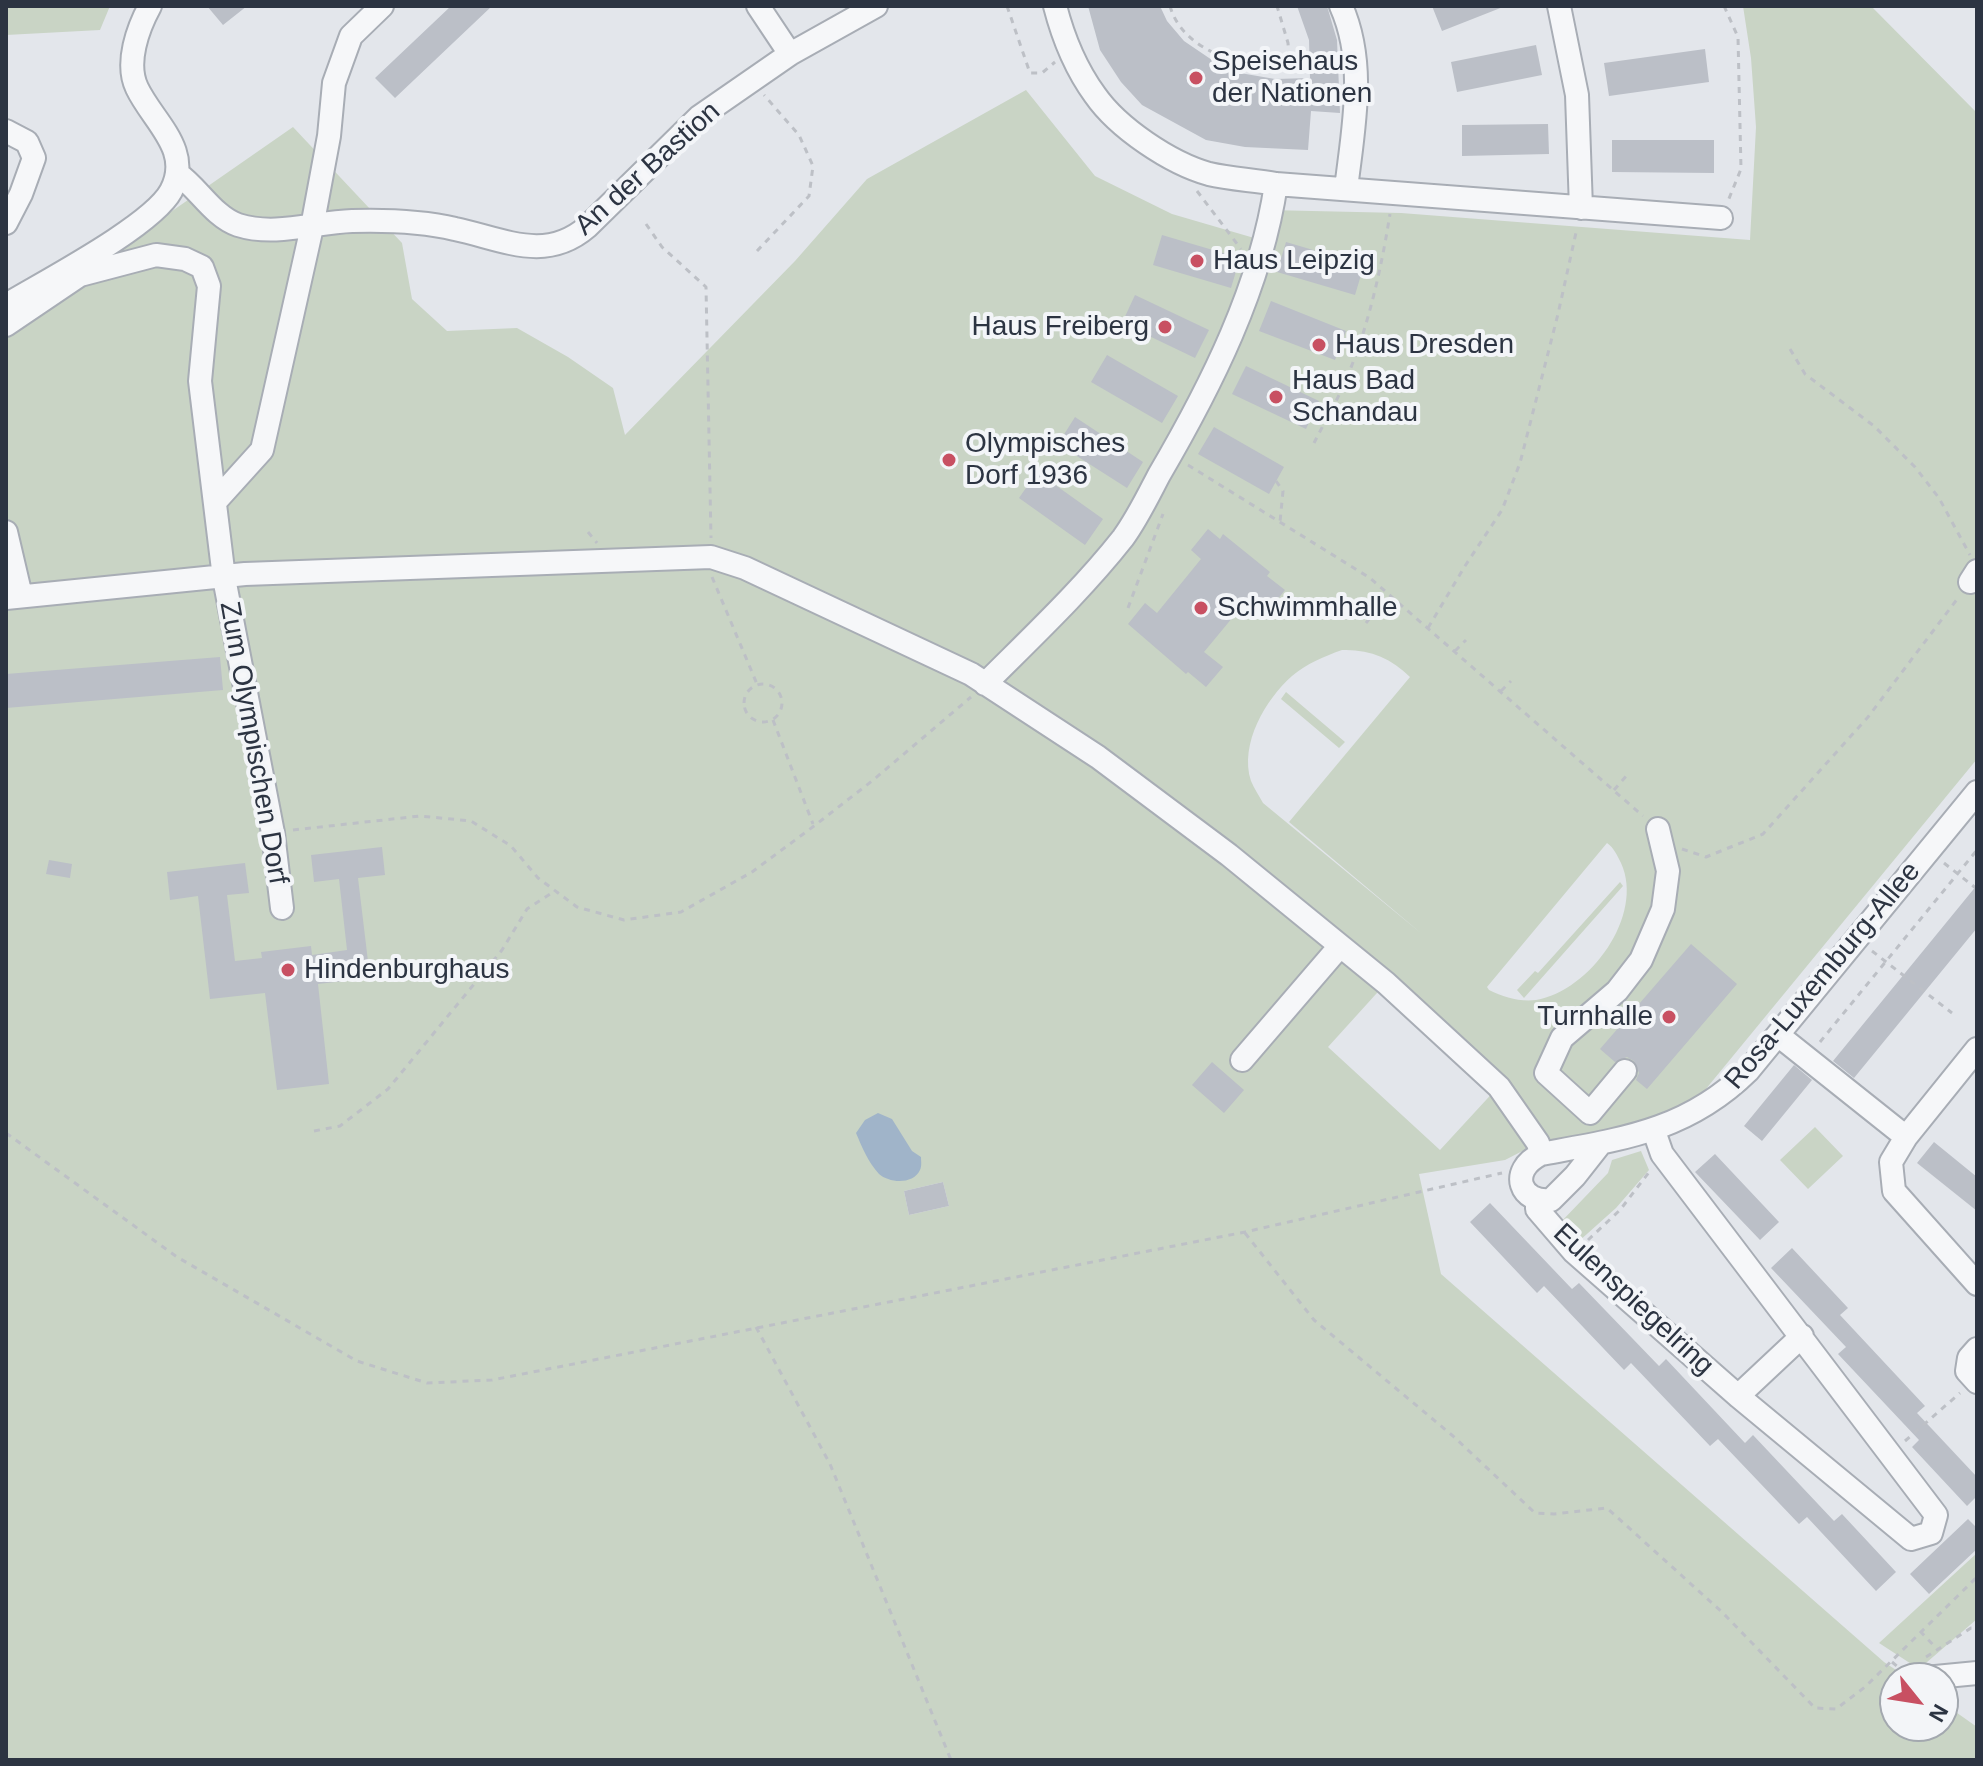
<!DOCTYPE html>
<html>
<head>
<meta charset="utf-8">
<style>
	body { margin:0 }
	#map { position:relative; width:1983px; height:1766px; overflow:hidden; background:#e3e6eb; font-family:Helvetica,sans-serif }
	canvas { display:block }
	.frame { position:absolute; inset:0; border:8px solid #2c3442; pointer-events:none }
	.north { position:absolute; left:1879px; top:1662px; width:80px; height:80px; box-sizing:border-box; background:#f3f5f8; border:2px solid #a3a8af; border-radius:50%; rotate:120deg; font-size:22px; font-weight:700; line-height:32px; text-align:center; color:#2c3442 }
	.north::after { content:''; display:block; margin:auto; width:28px; height:36px; background:#c85062; clip-path:polygon(50% 0,100% 100%,50% 72%,0 100%) }
</style>
</head>
<body>
<div id="map">
<canvas width="1983" height="1766"></canvas>
<div class="frame"></div>
<div class="north">N</div>
</div>
<script>
const c = document.querySelector('canvas').getContext('2d');
c.lineJoin = 'round';
function paint(path, color) { c.fillStyle = color; c.fill(path, 'evenodd'); }
function trace(path, color, width, dash) { c.strokeStyle = color; c.lineWidth = width; c.lineCap = dash ? 'butt' : 'round'; c.setLineDash(dash || []); c.stroke(path); }
function drawText(font, color, halo, rows, align = 'center') {
  c.font = font + ' Helvetica,sans-serif'; c.lineWidth = 8; c.setLineDash([]); c.textBaseline = 'middle'; c.strokeStyle = halo; c.fillStyle = color; for (const [text, x, y, turn = 0] of rows) {
    c.save(); c.translate(x, y); c.rotate((+turn || 0) * Math.PI / 180); c.textAlign = isNaN(turn) ? turn : align; if (halo) c.strokeText(text, 0, 0); c.fillText(text, 0, 0); c.restore();
  }
}
paint(new Path2D(`
	M6 6H110L100 30 6 35Z
	M1743 6H1871L1977 113V759L1696 1101 1628 1130 1538 1143 1505 1160 1419 1174 1441 1274 1884 1662 1908 1678H1895V1726H1943V1703L1977 1727V1760H6V332L116 250 293 127 402 243 412 299 447 331 517 328 568 357 613 388 625 435 795 261 867 179 1026 90 1095 176 1172 214 1261 240 1268 210 1401 213 1750 240 1756 127 1751 58ZM1342 650C1369 649 1391 658 1410 677L1289 822 1422 934 1263 803C1259 796 1254 788 1251 781 1239 744 1266 699 1292 676 1306 664 1325 656 1342 650ZM1607 843C1614 848 1617 855 1621 863 1645 915 1590 991 1536 1000 1519 1002 1504 997 1489 990L1487 987ZM1386 983 1498 1087 1440 1150 1328 1047ZM943 1182 949 1206 909 1215 904 1191Z
	M1286 692 1345 742 1339 748 1281 699Z
	M1620 882 1623 886 1524 998 1517 990 1535 971 1538 973Z
	M1815 1127 1843 1156 1808 1189 1780 1160Z
	M1641 1151 1649 1170 1616 1208 1578 1242 1559 1224 1608 1173 1612 1160Z
	M1977 1553V1619L1919 1669 1879 1643Z`), '#c9d4c5');
paint(new Path2D(`
	M878 1113 892 1119 912 1151 921 1157C921 1161 922 1166 920 1170 913 1185 889 1183 879 1174 868 1162 862 1147 856 1133L865 1120Z`), '#a0b4c9');
paint(new Path2D(`
	M207 6H247L223 25Z
	M451 6H492L395 98 375 78Z
	M1088 6H1160L1167 21 1184 41 1212 60 1240 73 1275 79 1310 78 1309 40 1297 6H1327L1337 40 1340 113 1311 111 1308 150 1245 147 1206 140 1142 105 1121 82 1100 50Z
	M1432 6H1503V7L1442 31Z
	M1536 45 1542 75 1457 92 1451 62Z
	M1705 49 1709 82 1609 96 1604 63Z
	M1548 124 1549 154 1462 156V125Z
	M1612 140H1714V173L1612 172Z
	M1162 235 1240 258 1231 288 1153 265Z
	M1286 242 1364 265 1355 295 1277 272Z
	M1135 295 1209 330 1195 358 1122 323Z
	M1271 301 1346 331 1335 360 1259 331Z
	M1107 355 1178 396 1162 423 1091 382Z
	M1246 366 1319 401 1306 429 1232 394Z
	M1075 417 1143 462 1127 488 1058 444Z
	M1214 427 1284 467 1269 494 1198 454Z
	M1037 472 1103 519 1085 545 1019 498Z
	M1208 529 1220 539 1223 534 1270 572 1267 576 1285 590 1265 615 1247 600 1204 652 1223 667 1206 687 1188 672 1186 674 1128 624 1145 603 1157 613 1201 559 1191 550Z
	M220 657 223 690 6 708V674Z
	M382 847 385 875 358 878 370 978 318 984 329 1084 277 1090 265 993 210 999 198 896 170 900 167 872 245 863 249 893 227 895 235 961 262 958 261 952 311 946 312 955 347 950 339 879 314 882 311 855Z
	M49 860 72 864 70 878 46 874Z
	M1977 885V928L1854 1078 1833 1061Z
	M1691 944 1737 984 1647 1089 1636 1080 1639 1073 1634 1061 1627 1057 1615 1062 1600 1049Z
	M1212 1062 1244 1090 1224 1113 1192 1085Z
	M1794 1065 1812 1080 1762 1141 1744 1126Z
	M1934 1142 1977 1177V1211L1917 1163Z
	M1715 1154 1779 1222 1760 1240 1695 1172Z
	M943 1182 949 1206 909 1215 904 1191Z
	M1490 1203 1572 1289 1579 1283 1659 1366 1666 1359 1745 1443 1753 1435 1834 1521 1842 1514 1896 1572 1876 1591 1807 1517 1799 1524 1718 1439 1710 1446 1631 1363 1624 1370 1544 1286 1537 1293 1470 1222Z
	M1792 1248 1848 1308 1840 1315 1925 1406 1917 1413 1977 1477V1496L1967 1506 1912 1447 1919 1440 1838 1354 1846 1347 1771 1268Z
	M1968 1519 1977 1528V1549L1929 1594 1910 1574Z`), '#bbbfc7');
const minor = new Path2D(`
	M758 6 790 54
	M1055 6C1063 37 1076 69 1095 95 1118 128 1170 163 1209 174 1230 179 1254 180 1276 184L1721 218
	M1341 6C1367 64 1353 129 1346 189
	M1559 6 1577 95 1581 208
	M6 131 27 142 34 158 21 194 6 223
	M178 174C198 188 214 217 238 225 276 237 315 222 352 221 387 220 421 221 455 229 503 239 545 263 587 227L699 117 790 54 876 6
	M6 305C44 282 152 226 171 191 193 150 153 122 137 88 125 63 138 28 150 6
	M6 325 80 275 156 255 185 259 202 267 209 286 200 381 224 578 273 833 282 908
	M215 502 262 450 312 227 329 136 334 83 351 36 382 6
	M6 532 21 596
	M1970 582 1977 571
	M6 598 245 574 711 557 745 568 971 674 1098 757 1229 855 1386 983 1499 1087 1538 1143 1541 1154
	M985 684C1032 637 1082 590 1123 538 1137 519 1148 496 1159 475 1211 386 1261 287 1276 184
	M1778 1035 1906 1137 1977 1049
	M1242 1060 1340 946
	M1625 1071 1590 1113 1546 1073 1562 1038 1617 991 1641 960 1663 909 1668 871 1658 829
	M1906 1137 1891 1162 1894 1191 1977 1284
	M1601 1143 1575 1176 1551 1200C1521 1204 1507 1171 1541 1154 1622 1139 1687 1131 1748 1071L1977 792
	M1537 1199V1209L1574 1252 1738 1396 1911 1539 1931 1533 1936 1515 1662 1154 1654 1131
	M1977 1349 1969 1358 1967 1371 1977 1382
	M1738 1396 1802 1336
	M1925 1678 1977 1673`);
trace(minor, '#a8adb5', 26);
trace(new Path2D(`
	M1007 6 1030 73H1042L1055 62
	M1170 6C1182 51 1248 74 1289 58L1288 43 1277 6
	M1724 6 1738 37 1741 169 1728 201
	M1197 191 1241 249
	M646 224 662 247 706 287 711 538
	M757 251 809 196 813 166 799 135 764 95
	M1790 349 1805 374 1874 426 1915 467 1939 498 1970 555
	M1314 443C1324 423 1336 403 1345 382 1368 329 1381 270 1390 214
	M1188 465 1370 578 1643 816
	M1276 481 1283 491 1280 522
	M588 532 597 543
	M712 577 757 684
	M1128 608 1163 514
	M1366 623 1388 595
	M1428 628 1465 566 1502 510 1520 463 1558 314 1577 228
	M1455 651 1466 640
	M744 703a19 19 0 1 1 38 0a19 19 0 1 1-38 0Z
	M1501 691 1511 681
	M773 720 813 824
	M1614 790 1627 775
	M293 830 420 816 471 821 511 846 538 878 577 907 624 920 681 912 752 872 814 826 872 781 971 697
	M1682 849 1706 857 1763 834 1868 717 1958 598
	M1944 863 1977 889
	M1872 951 1952 1013
	M1820 1042 1977 850
	M314 1131 340 1126 388 1089 502 950 527 909 555 891
	M6 1133 177 1257 357 1361 427 1383 492 1380 1245 1232 1502 1173
	M1245 1233 1314 1320 1453 1436 1535 1513 1554 1514 1607 1508 1723 1613 1815 1708 1836 1709 1865 1687 1977 1577
	M1588 1240 1620 1210 1650 1171
	M756 1327 830 1464 951 1760
	M1977 1408V1419
	M1905 1441 1960 1393
	M1920 1631 1937 1649
	M1926 1657 1971 1628H1977
	M1892 1662 1904 1672`), '#bdc0c6', 3, [6, 6]);
trace(minor, '#f6f7f9', 22);
for (const [x, y, r, color] of [
	[1196,78,8,"#c85062"],
	[1197,261,8,"#c85062"],
	[1165,327,8,"#c85062"],
	[1319,345,8,"#c85062"],
	[1276,397,8,"#c85062"],
	[949,460,8,"#c85062"],
	[1201,608,8,"#c85062"],
	[288,970,8,"#c85062"],
	[1669,1017,8,"#c85062"]
]) { const dot = new Path2D(); dot.arc(x, y, r, 0, 2 * Math.PI); c.fillStyle = color; c.fill(dot); trace(dot, '#f3f5f8', 3); }
drawText('28px', '#2c3442', '#f3f5f8', [
	["Speisehaus",1212,62],
	["der Nationen",1212,94],
	["Haus Leipzig",1213,261],
	["Haus Freiberg",1149,327,"right"],
	["Haus Dresden",1335,345],
	["Haus Bad",1292,381],
	["Schandau",1292,413],
	["Olympisches",965,444],
	["Dorf 1936",965,476],
	["Schwimmhalle",1217,608],
	["Hindenburghaus",304,970],
	["Turnhalle",1653,1017,"right"]
], 'left');
drawText('28px', '#2c3442', '#f3f5f8', [
	["An der Bastion",648,169,-42],
	["Zum Olympischen Dorf",253,743,80],
	["Rosa-Luxemburg-Allee",1823,976,-50],
	["Eulenspiegelring",1633,1300,43]
]);
</script>
</body>
</html>
